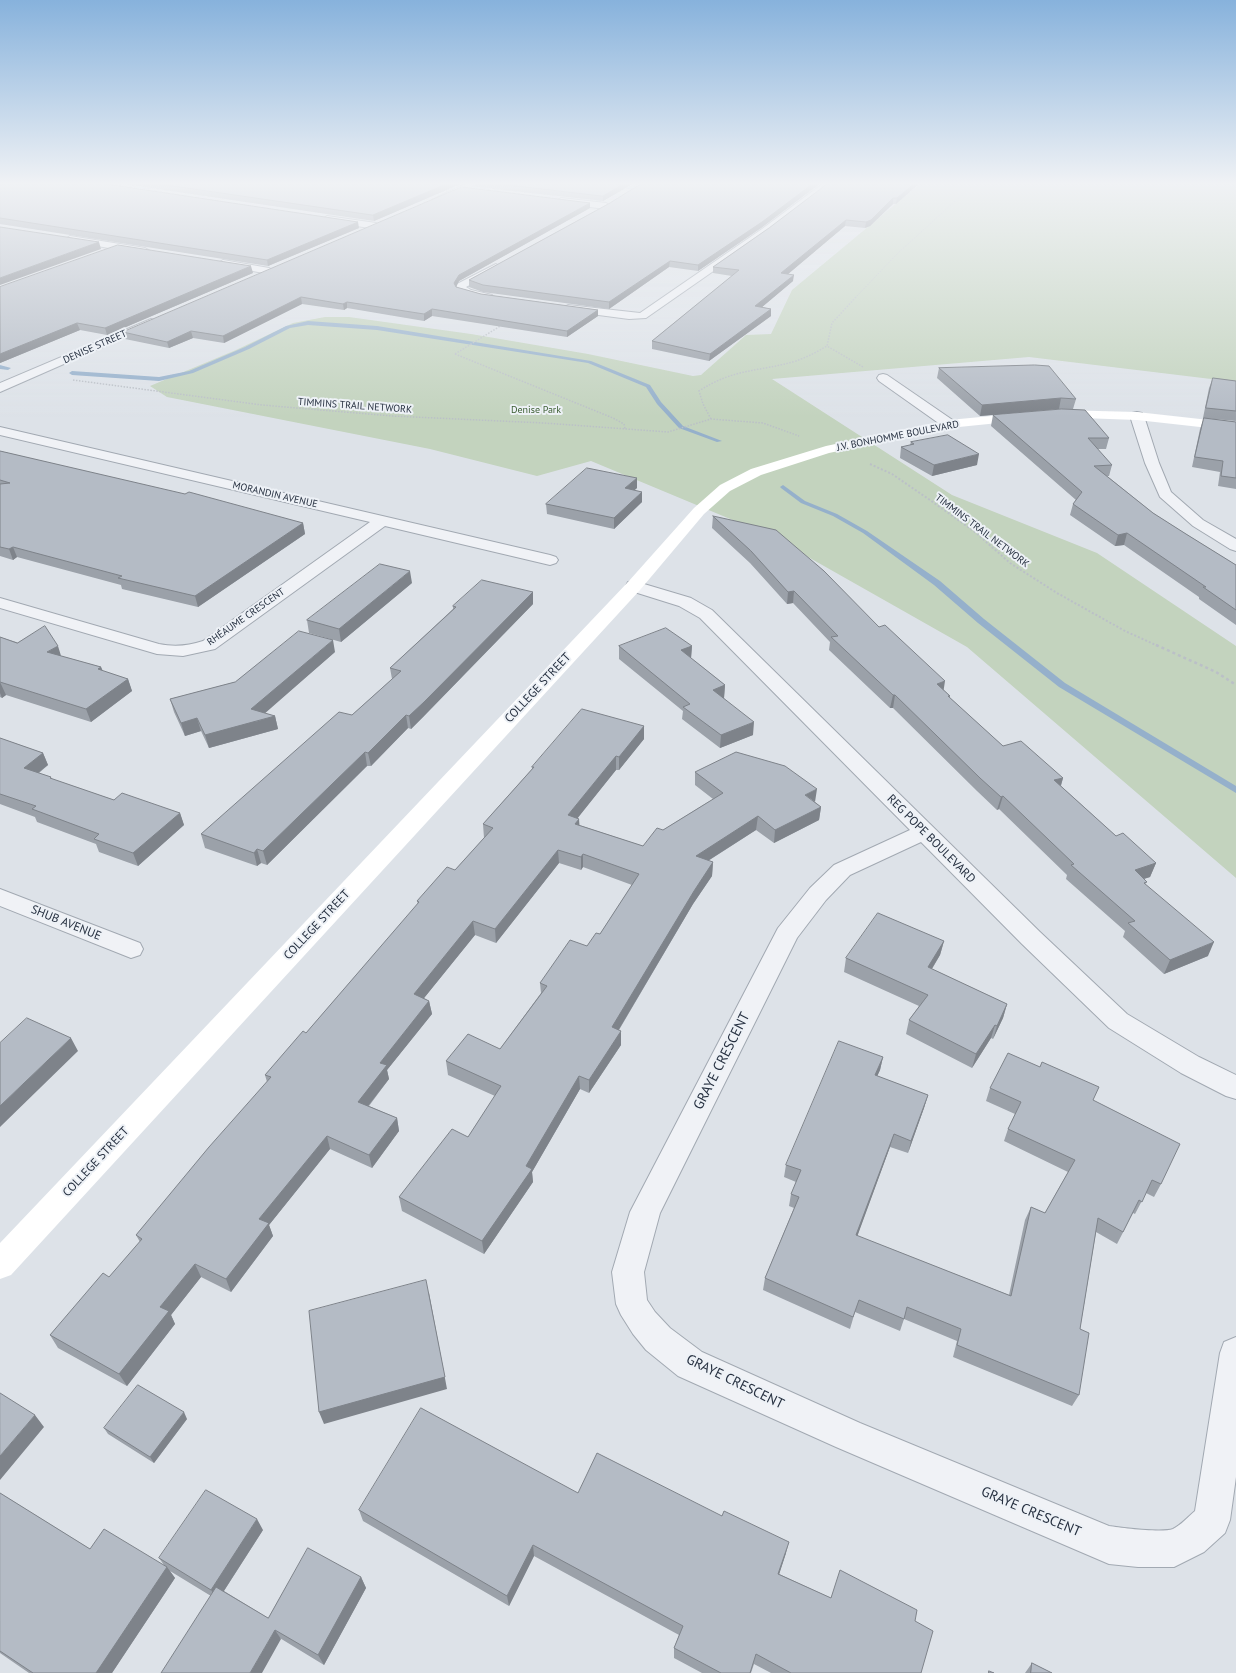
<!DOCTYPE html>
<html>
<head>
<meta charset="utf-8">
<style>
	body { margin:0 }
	canvas { display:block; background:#dde2e8 }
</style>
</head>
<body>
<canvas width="1236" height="1673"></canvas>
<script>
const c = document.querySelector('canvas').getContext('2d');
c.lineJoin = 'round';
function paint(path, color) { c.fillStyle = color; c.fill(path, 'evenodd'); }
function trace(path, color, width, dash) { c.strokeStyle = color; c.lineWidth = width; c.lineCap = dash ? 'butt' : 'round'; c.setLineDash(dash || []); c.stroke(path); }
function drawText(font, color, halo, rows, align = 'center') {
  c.font = font + ' "PT Sans",sans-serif'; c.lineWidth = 4; c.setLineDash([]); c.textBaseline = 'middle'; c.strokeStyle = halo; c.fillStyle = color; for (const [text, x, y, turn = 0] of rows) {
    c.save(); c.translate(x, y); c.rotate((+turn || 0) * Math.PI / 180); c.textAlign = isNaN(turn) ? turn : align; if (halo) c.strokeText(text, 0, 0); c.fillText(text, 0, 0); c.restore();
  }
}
paint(new Path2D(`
	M922 182H1236V382L1029 357 772 379 952 495 1097 553 1236 646V878L967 647 771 536 591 461 537 476 430 449 167 397 150 386 236 350 293 323 325 317H349L471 334 588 354 693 376 701 375 746 335 771 334 792 290Z`), '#c3d3be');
paint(new Path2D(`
	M308 321 377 326 591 361 650 385 661 402 683 426 722 441 717 442 679 428 657 404 646 387 588 363 377 330 308 325 290 328 249 349 193 373 159 381 72 375 69 373 72 371 159 377 189 371 245 347 286 326Z
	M0 365 11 368 8 370 0 369Z
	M783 485 805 501 837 514 867 531 940 581 984 619 1065 683 1236 786V793L1059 687 978 623 934 585 863 533 833 516 801 503 781 488 780 487Z`), '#95b0cb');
const street = new Path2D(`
	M469 182H481L439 202H433L432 200Z
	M825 182H835L768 233 646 318 629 319 568 311 563 308 568 305 640 313 762 229Z
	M561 198 606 203 610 206 606 209 558 203 557 201Z
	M327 216 376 223 381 226 376 229 324 221 323 219Z
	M70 236 145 248 150 251 145 254 67 241 65 239Z
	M223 260 269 268 274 271 269 274 220 265 218 263Z
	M496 264 501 267 499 269 466 287 471 290 492 295 493 297 492 299 488 300 464 295 456 290 457 284Z
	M151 319 157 322 155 324 0 392V383Z
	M883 374 887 375 954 421 956 424 954 427H944L879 381 877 378 879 375Z
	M1137 412 1142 413 1144 416 1159 463 1171 492 1203 520 1236 539V551L1230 549 1193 526 1160 497 1145 463 1130 416 1132 413Z
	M0 427 550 555 556 557 558 560 556 563 550 565 385 526 215 649 183 656 157 654 0 608V598L159 644C174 647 188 646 203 641L370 522 0 435Z
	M634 581 691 598 712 610 1040 932 1127 1014 1199 1057 1236 1075V1099L1226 1096 1181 1073 1109 1028 1022 944 921 842 850 875 826 900 797 938 660 1213 644 1272 647 1300 655 1312 670 1328 702 1352 860 1423 1109 1526C1122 1528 1162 1533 1173 1529 1181 1525 1188 1517 1195 1511L1220 1353 1224 1342 1236 1337V1477L1230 1520 1225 1533 1204 1552 1174 1567H1138L1109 1564 836 1447 678 1376 646 1350 633 1334 621 1315 616 1304 612 1272 630 1212 778 928 810 888 834 865 910 830 700 618 679 606 628 590 626 586 628 582Z
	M0 889 140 943 143 949 140 955 131 958 0 906Z`);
trace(street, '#a2a9b2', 2);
trace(new Path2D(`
	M855 298 897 254 976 182`), '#bbc0c7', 1, [1.5, 1.5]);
trace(new Path2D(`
	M856 297 832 323 827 346 863 367
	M455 354 613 418 624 424 625 429
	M455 354 502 325
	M73 380 262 405 392 416 544 423 668 432 711 419 763 423 799 436
	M711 419 703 404 699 391C734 368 759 372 796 361 807 357 817 352 827 346`), '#bbc0c7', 1.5, [1.5, 1.5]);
trace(new Path2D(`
	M870 464 892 474 930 500 975 532 1010 563 1057 593 1125 631 1158 646`), '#bbc0c7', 2, [2, 2]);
trace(new Path2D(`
	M1156 645 1216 672 1236 685`), '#bbc0c7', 2.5, [3, 3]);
paint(street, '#f0f2f6');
paint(new Path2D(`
	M1059 410 1137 412 1236 423V431L1137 420 1054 417 1052 414 1054 411Z
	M1023 413 1028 414 1030 417 1028 420 949 428 829 453 761 475 730 491 704 514 640 590 11 1275 0 1279V1243L628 582 694 508 720 485 751 469 826 446 949 420Z`), '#fff');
paint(new Path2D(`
	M0 182 359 228 268 266 0 224Z
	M110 182H465L374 221Z
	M475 182H636L603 201 476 187Z
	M644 182H822L761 228 698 271 669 267 609 309 483 292 469 287V280L610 203Z
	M830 182H921L896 204H893L870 226 865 228 845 226 788 274 793 281 762 307 771 309V316L709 361 652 349V341L732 276 713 273V267L769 228Z
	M590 208 459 281 456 287 481 294 598 310V316L567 337 432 316 424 321 347 308 344 310 302 304 224 343 193 338 169 348 125 339 123 332Z
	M253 273 107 335 80 330 0 363V287Z
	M939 368 1076 399 1073 409H1059L980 416 937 378Z
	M1213 378 1236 381V421L1203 418 1209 388Z
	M993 415 1109 438 1106 449H1097L1112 465 1109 476H1107L1153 513 1186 534 1236 565V625L1199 599V597L1124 545 1115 546 1070 515 1073 504 1076 500 991 426Z
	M1204 418 1236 422V489L1218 486 1220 472 1192 467 1200 429Z
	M911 442 977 465 932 476 900 458 901 447 910 445Z
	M0 451 303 523 305 534 198 607 122 589 121 585 17 557 13 560 0 556Z
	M637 488 634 490 642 502 614 529 547 514 546 504Z
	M713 516 879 627 950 696V698L1003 746 1063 778 1061 786 1116 836 1156 863 1150 877 1144 879 1146 885 1208 956 1164 974 1123 937 1125 931 1066 879 1067 875 999 809 997 810 977 791 893 708H890L829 650 830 642 793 603 787 604 750 563 712 528Z
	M412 583 341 642 309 633 307 620Z
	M533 604 425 715 411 729 408 728 371 766H367L267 865 261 863 257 866 205 848 201 834 352 715 392 679 390 668 453 609V606Z
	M0 637 61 656 101 667 103 671 128 679 132 691 91 722 6 695 2 698 0 697Z
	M619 646H692L691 658 725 685 724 698 753 735 720 748 682 719 683 711 619 659Z
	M335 652 264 713 275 716 278 729 209 748 201 731 185 736 174 712 170 699 235 682Z
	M644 726V739L619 770H616L577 818 579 825 643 846 663 830 713 799 695 785V772L815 802 821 807 819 820 774 843 756 830 708 861 713 862 712 876 693 904 619 1030 621 1045 589 1093 580 1089 532 1172 533 1182 484 1254 402 1211 399 1197 468 1137 495 1096 448 1075 446 1061 500 1049 541 993 540 983 587 946 600 934 632 885 583 867 581 870 559 863 496 943 475 935 424 998 429 1001 432 1014 387 1070 389 1079 369 1106 397 1118 399 1131 372 1168 330 1149 269 1225 273 1236 231 1292 201 1277 171 1315 175 1324 127 1386 58 1348 50 1335 109 1277 140 1242 136 1235 267 1082 265 1075 306 1033 418 904 417 901 455 870 484 838 483 824 532 769V767Z
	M0 738 43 753 48 765 39 773 51 777 52 779 114 800 180 813 184 825 138 866 99 852 96 844 37 822 35 817 0 804Z
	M944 941 940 955 932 969 1007 1004 1003 1018 993 1039 991 1038 972 1068 906 1034 909 1020 919 1006 844 972 846 958Z
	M883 1057 880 1070 877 1076 928 1095 924 1108 908 1153 890 1147 857 1236 1009 1295 1025 1220 1031 1207 1045 1213 1068 1172 1004 1141 1008 1129 1015 1114 986 1101 990 1088 1093 1100 1161 1184 1154 1197 1146 1193 1135 1214 1133 1213 1117 1244 1096 1232 1080 1329 1079 1395 1072 1406 953 1357 957 1341 904 1319 900 1331 855 1312 850 1329 763 1290 765 1278 794 1208 789 1206 791 1194 796 1182 784 1177 786 1165Z
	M187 1419 154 1463 108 1434 104 1428Z
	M0 1493 90 1549 164 1565 159 1558 263 1530 224 1591 268 1618 361 1577 366 1588 324 1665 170 1571 175 1578 112 1673H29L0 1653Z
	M578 1493 786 1553 779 1574 831 1598 915 1621 921 1673H771L754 1664 751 1673H702L674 1658V1648L679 1635 534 1556 509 1606 363 1521 359 1510Z
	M1032 1663 1052 1673H1025Z`), '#9ba1a9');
paint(new Path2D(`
	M451 182H465L374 221 373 215Z
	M627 182H636L603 201V196Z
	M815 182H822L761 228 698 271V265Z
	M916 182H921L896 204 897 198Z
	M893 198V204L870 226 865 228 866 222Z
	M590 203V208L459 281 455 289 454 283 459 275Z
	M846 220 845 226 781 280V273Z
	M358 222 359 228 268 266 267 260Z
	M99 242 101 249 0 285V278Z
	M670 261 669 267 609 309V302Z
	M251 266 253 273 107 335 105 328Z
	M794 275 793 281 755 313V306Z
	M301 297 302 304 224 343 223 336Z
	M347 302V308L344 310 343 304Z
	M432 309V316L424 321V314Z
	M771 309V316L709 361 710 354Z
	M598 310V316L567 337V331Z
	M77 323 80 330 0 363V354Z
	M191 331 193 338 169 348 167 342Z
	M1061 398 1059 409 980 416 982 405Z
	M979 454 977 465 932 476 934 465Z
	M637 478V488L625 499V488Z
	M642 492V502L614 529V518Z
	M303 523 305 534 198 607 195 596Z
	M1127 533 1124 545 1115 546 1118 535Z
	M13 547 17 557 13 560 9 549Z
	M410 571 412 583 341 642 339 629Z
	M794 591 793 603 787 604 788 592Z
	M533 592V604L425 715 411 729 409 716Z
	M333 640 335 652 255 722 275 716 278 729 209 748 205 735 251 709Z
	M58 646 62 659 47 652Z
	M692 646 691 658 681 650Z
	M101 667 106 680 98 669Z
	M128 679 132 691 91 722 86 709Z
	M945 681 943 694 937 684Z
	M0 682 6 695 2 698 0 693Z
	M725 685 724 698 712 702 713 690Z
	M893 695H895L893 708H890Z
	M406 715 408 728 371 766 368 753Z
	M197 718 201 731 185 736 181 723Z
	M754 722 753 735 720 748 721 735Z
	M644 726V739L619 770V757Z
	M365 752 367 766 267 865 263 851Z
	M43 753 48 765 29 780 24 768Z
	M616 756V770L569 829 568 815Z
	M1063 778 1059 791 1054 780Z
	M817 789 815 802 805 795Z
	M1003 796 999 809 997 810 1001 797Z
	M821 807 819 820 774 843 775 830Z
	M180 813 184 825 138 866 133 853Z
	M758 816 756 830 695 869 696 856Z
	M579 819 580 832 575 824Z
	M257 849 261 863 257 866 254 853Z
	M558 850 559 863 496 943 495 929Z
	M583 854V867L581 870V857Z
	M713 862 712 876 693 904 612 1041V1027L694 891Z
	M1156 863 1150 877 1130 883 1135 870Z
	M473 921 475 935 416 1008 414 994Z
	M944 941 940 955 925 980 928 967Z
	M1214 942 1208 956 1164 974 1170 960Z
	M429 1001 432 1014 387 1070 389 1079 361 1115 358 1102 380 1063Z
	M1007 1004 1003 1018 993 1039 997 1026Z
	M995 1025 991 1038 972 1068 976 1054Z
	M621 1031V1045L589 1093V1080Z
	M71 1038 78 1051 0 1127V1106Z
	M883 1057 880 1070 872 1088 875 1075Z
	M579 1076 580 1089 532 1172 533 1182 484 1254 482 1241Z
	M928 1095 924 1108 908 1153 911 1141Z
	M397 1118 399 1131 372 1168 369 1155Z
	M894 1134 890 1147 853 1248 856 1235Z
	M327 1136 330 1149 269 1225 273 1236 231 1292 226 1279 259 1219Z
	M195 1264 201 1277 171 1315 175 1324 127 1386 119 1374 160 1307Z
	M429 1293 447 1389 324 1424 319 1412Z
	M184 1412 187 1419 154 1463 150 1457Z
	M35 1415 44 1427 0 1480V1456Z
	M257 1519 263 1530 218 1600 211 1590Z
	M789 1542 786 1553 776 1584 778 1574Z
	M533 1545 534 1556 509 1606 507 1596Z
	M167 1567 175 1578 112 1673H96Z
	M361 1577 366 1588 324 1665 318 1655Z
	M275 1630 281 1639 262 1673H250Z`), '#7e838a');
const building = new Path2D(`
	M0 182H93L358 222 267 260 0 218Z
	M146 182H451L373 215Z
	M483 182H627L603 196Z
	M644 182H815L762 222 698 265 670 261 609 302 483 285 469 280 610 203Z
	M830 182H916L897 198H893L871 220 866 222 846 220 781 273 794 275 755 306 771 309 710 354 652 341 739 270 713 267 769 228Z
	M462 187 590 203 459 275 454 283 456 287 481 294 598 310 567 331 432 309 424 314 347 302 343 304 301 297 223 336 191 331 167 342 123 332Z
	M0 227 99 242 0 278Z
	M118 245 251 266 105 328 77 323 0 354V287Z
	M1035 365 1049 366 1076 399 1061 398 982 405 939 368Z
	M1213 378 1236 381V411L1206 408Z
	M1062 409 1085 410 1109 438H1088L1112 465 1094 466 1153 513 1186 534 1236 565V610L1203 587H1206L1127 533 1118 535 1073 504 1082 492 993 415Z
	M1204 418 1236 422V478L1221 476 1223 461 1195 457Z
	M948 435 979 454 934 465 901 447 914 444 911 442Z
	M0 451 185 494 189 492 303 523 195 596 118 578 122 576 13 547 9 549 0 547V484L10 483 0 480Z
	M587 468 637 478 625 488 642 492 614 518 546 504Z
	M713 516 776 530 824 571 879 627 885 625 945 681 937 684 950 696H948L1003 746 1021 741 1063 778 1054 780 1116 836 1123 833 1156 863 1135 870 1147 882 1144 883 1214 942 1170 960 1128 923 1135 921 1071 865 1074 864 1003 796 1001 797 980 778 895 695H893L831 637 838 636 794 591 788 592 751 551Z
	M380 564 410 571 339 629 307 620Z
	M482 580 533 592 424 702 409 716 406 715 368 753 365 752 263 851 257 849 254 853 201 834 339 712 352 715 401 671 390 668 456 607 453 606Z
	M45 626 58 646 47 652 101 667 98 669 128 679 86 709 0 682V637L17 643Z
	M666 628 692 646 681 650 725 685 713 690 754 722 721 735 683 707 690 704 619 646Z
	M299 631 333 640 251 709 275 716 205 735 197 718 181 723 170 699 235 682Z
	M582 709 644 726 619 757 616 756 568 815 579 819 575 824 643 846 657 828 663 830 723 793 695 772 736 752 785 766 817 789 805 795 821 807 775 830 758 816 696 856 713 862 694 891 612 1027 621 1031 589 1080 579 1076 526 1166 532 1169 482 1241 399 1197 452 1129 468 1137 501 1086 446 1061 468 1034 500 1049 547 986 540 983 570 940 587 946 596 933 600 934 639 874 583 854 581 857 558 850 495 929 473 921 414 994 429 1001 380 1063 387 1065 358 1102 397 1118 369 1155 327 1136 259 1219 269 1223 226 1279 195 1264 160 1307 169 1311 119 1374 50 1335 103 1273 109 1277 142 1239 136 1235 209 1147 271 1077 265 1075 303 1031 306 1033 419 902 417 901 447 867 455 870 493 828 483 824 534 767H532Z
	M0 738 43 753 24 768 51 777 50 778 114 800 122 793 180 813 133 853 94 839 99 834 32 809 36 806 0 794Z
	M878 913 944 941 928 967 1007 1004 997 1026 995 1025 976 1054 909 1020 928 995 846 958Z
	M27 1018 71 1038 0 1106V1043Z
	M839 1041 883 1057 875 1075 928 1095 911 1141 894 1134 856 1235 1011 1296 1031 1207 1045 1213 1075 1160 1008 1129 1021 1102 990 1088 1008 1053 1040 1067 1042 1062 1099 1087 1093 1100 1180 1144 1161 1184 1152 1180 1142 1202 1139 1200 1123 1232 1098 1218 1080 1329 1089 1333 1079 1395 957 1345 961 1329 907 1307 904 1319 859 1300 853 1317 765 1278 799 1197 791 1194 801 1170 786 1165Z
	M426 1280 445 1377 319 1412 309 1311Z
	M138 1385 184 1412 150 1457 104 1428Z
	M0 1393 35 1415 0 1456Z
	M421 1408 578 1493 597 1453 722 1516 724 1511 789 1542 778 1574 831 1598 840 1570 917 1610 915 1621 933 1631 921 1673H791L756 1654 750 1673H721L674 1648 683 1626 533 1545 507 1596 359 1510Z
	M206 1490 257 1519 211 1590 159 1558Z
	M0 1493 90 1549 104 1529 167 1567 96 1673H33L0 1651Z
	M308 1548 361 1577 318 1655 275 1630 250 1673H161L216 1587 268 1618Z
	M1032 1663 1052 1673H1031Z
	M989 1671 994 1673H989Z`);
paint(building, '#b4bbc5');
trace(building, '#7e838a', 1);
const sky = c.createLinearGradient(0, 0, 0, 417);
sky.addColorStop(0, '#87b2dc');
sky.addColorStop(0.44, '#f0f2f5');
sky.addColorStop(1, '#f0f2f500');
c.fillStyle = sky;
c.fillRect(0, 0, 1236, 417);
drawText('10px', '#263040', '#edf1f6', [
	["DENISE STREET",95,347,-24],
	["TIMMINS TRAIL NETWORK",355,406,4],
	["J.V. BONHOMME BOULEVARD",898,436,-11],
	["MORANDIN AVENUE",275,495,13],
	["TIMMINS TRAIL NETWORK",982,531,37],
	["RHÉAUME CRESCENT",246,617,-35]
]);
drawText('10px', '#3b5d32', '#edf1f6', [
	["Denise Park",536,410]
]);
drawText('12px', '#263040', '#edf1f6', [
	["COLLEGE STREET",538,688,-47],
	["REG POPE BOULEVARD",931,839,45],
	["SHUB AVENUE",66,923,22],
	["COLLEGE STREET",317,925,-47],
	["COLLEGE STREET",96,1162,-47]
]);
drawText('14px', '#263040', '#edf1f6', [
	["GRAYE CRESCENT",722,1061,-63],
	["GRAYE CRESCENT",735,1382,26],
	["GRAYE CRESCENT",1031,1512,23]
]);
</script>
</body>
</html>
